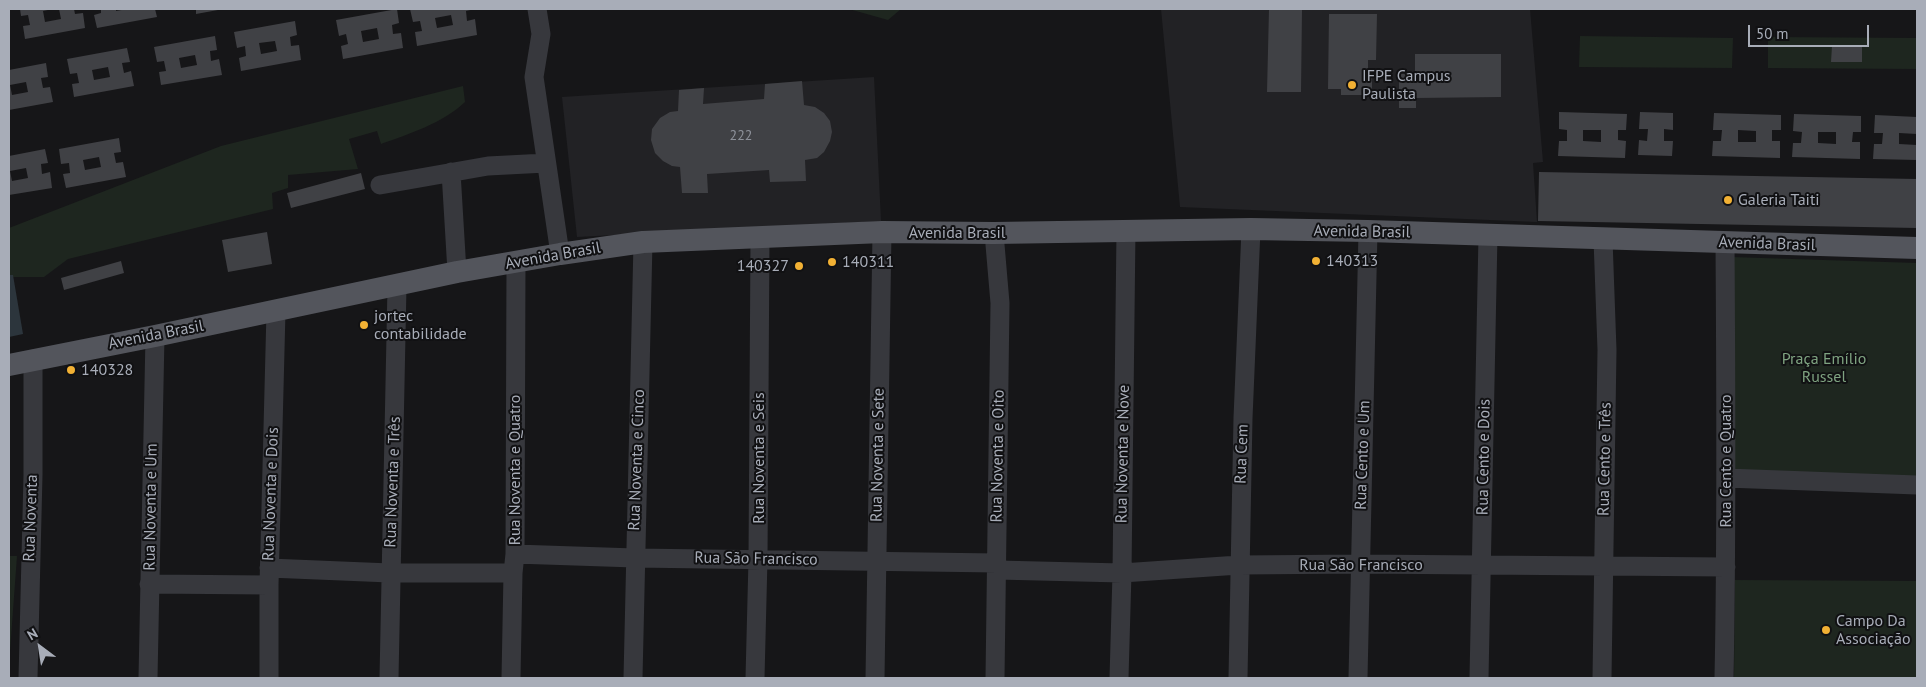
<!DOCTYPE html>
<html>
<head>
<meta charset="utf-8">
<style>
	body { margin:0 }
	#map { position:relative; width:1926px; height:687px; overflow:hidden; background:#161618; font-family:"PT Sans",sans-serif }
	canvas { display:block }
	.frame { position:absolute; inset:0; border:10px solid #a8adb8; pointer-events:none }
	.north { position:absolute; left:15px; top:622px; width:50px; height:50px; -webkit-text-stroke:4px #111113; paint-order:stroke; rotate:329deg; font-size:14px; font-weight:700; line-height:20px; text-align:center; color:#a8adb8 }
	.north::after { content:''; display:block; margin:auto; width:18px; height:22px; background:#a8adb8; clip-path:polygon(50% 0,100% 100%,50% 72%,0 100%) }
	.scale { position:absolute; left:1748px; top:25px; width:121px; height:22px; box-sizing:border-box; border:2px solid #a8adb8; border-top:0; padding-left:6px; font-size:15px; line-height:18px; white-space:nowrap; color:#a8adb8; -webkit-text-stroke:4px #111113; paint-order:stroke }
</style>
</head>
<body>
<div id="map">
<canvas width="1926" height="687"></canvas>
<div class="frame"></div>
<div class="north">N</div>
<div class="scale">50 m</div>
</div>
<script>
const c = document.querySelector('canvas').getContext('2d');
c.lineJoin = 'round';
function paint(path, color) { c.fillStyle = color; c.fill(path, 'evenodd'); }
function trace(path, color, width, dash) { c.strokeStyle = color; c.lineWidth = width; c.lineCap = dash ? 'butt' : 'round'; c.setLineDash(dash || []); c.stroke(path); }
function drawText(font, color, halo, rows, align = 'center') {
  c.font = font + ' "PT Sans",sans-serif'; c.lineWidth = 4; c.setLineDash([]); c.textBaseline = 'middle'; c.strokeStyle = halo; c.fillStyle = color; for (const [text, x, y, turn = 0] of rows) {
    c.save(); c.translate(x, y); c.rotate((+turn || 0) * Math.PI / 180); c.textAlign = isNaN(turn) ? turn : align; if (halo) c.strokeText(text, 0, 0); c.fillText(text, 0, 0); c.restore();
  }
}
paint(new Path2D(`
	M1161 9H1530L1543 162 1533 163 1537 222 1180 207Z
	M874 77 881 221 577 237 562 97Z`), '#222225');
paint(new Path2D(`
	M849 9H901L888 20Z
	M1580 36 1733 38 1732 68 1579 67Z
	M1768 37 1917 38V69L1768 68Z
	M463 86 465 102C443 123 409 134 381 144L377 131 349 139 358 169 288 175V188L272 193 273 209 68 259 44 277H9V228L221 146Z
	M1731 257 1917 263V480L1732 472Z
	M9 556H17L9 665Z
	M1735 580 1917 581V678H1734Z`), '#1e261f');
paint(new Path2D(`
	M9 275H13L23 334 9 337Z`), '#2c353c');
paint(new Path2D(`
	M20 9H53L43 11 45 22 61 19 59 9H74L75 14 83 13 85 28 25 39 23 26 30 25 28 15 21 16Z
	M101 9H116V11L127 9H155L157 17 97 28 94 15 101 13Z
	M196 9H218V10L196 14Z
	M397 9 399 23 392 25 393 34 401 33 403 48 343 59 341 46 348 44 346 34 339 36 336 20ZM377 28 379 39 363 42 361 31Z
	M410 9H475L466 11 467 21 475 19 477 35 417 46 415 32 422 31 420 21 413 22ZM451 15 453 25 437 28 435 18Z
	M1269 9H1302L1301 92H1267Z
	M1329 14H1377L1376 60H1368V72H1372V89L1366 90V95H1341V89H1328Z
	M295 21 297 35 290 37 291 46 299 45 301 60 241 71 239 58 246 56 245 46 237 48 234 32ZM275 41 277 51 261 54 259 43Z
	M215 36 217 50 210 51 211 61 219 59 222 75 161 85 159 72 166 71 164 61 157 62 154 47ZM195 55 197 65 181 68 179 58Z
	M1832 46H1862V62H1831Z
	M127 48 130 62 122 63 124 73 131 71 134 86 74 97 72 84 79 83 77 73 70 74 67 59ZM108 67 110 77 94 80 92 70Z
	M1415 54H1501V97L1416 98V108H1399V74H1415Z
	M46 63 48 77 41 78 43 88 50 87 53 102 9 110V70ZM26 82 28 92 12 95 10 85Z
	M802 81 804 105 815 107 824 113 830 121 832 132 830 141 824 152 817 158 805 160 806 181 770 182 769 170 707 174 708 193H682L680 167 672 166 663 161 655 153 651 140 652 129 660 118 670 112 678 111 679 90 704 88 703 104 764 99 765 84Z
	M1559 112 1627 114 1626 130H1618V140L1626 141 1625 158 1558 156 1559 141H1567V130L1559 129ZM1583 130H1601V142L1583 141Z
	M1640 112 1673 113V130L1664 129V141H1673L1672 156 1638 155 1639 140 1647 141 1648 129H1639Z
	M1714 113 1781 115V130H1772V141H1780V158L1712 156 1713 141H1721L1722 130H1713ZM1738 130 1756 131V142H1738Z
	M1794 114 1861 116V132H1853L1852 142H1860V159L1792 157 1793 143H1801L1802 132 1793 131ZM1818 132H1836V144L1818 143Z
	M1875 115 1917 117V134L1899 133V144L1917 145V160L1873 159 1874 144H1882L1883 133H1874Z
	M119 138 121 152 114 153 116 163 123 162 126 177 66 188 63 174 70 173 69 163 61 164 59 149ZM99 157 101 167 85 170 83 160Z
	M45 149 48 163 41 164 42 174 50 172 52 188 9 195V156ZM26 168 28 178 12 181 10 171Z
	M1539 172 1917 179V228L1538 221Z
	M361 173 365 189 291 208 287 193Z
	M267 232 272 264 228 272 222 240Z
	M121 261 124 273 64 290 61 278Z`), '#404145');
trace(new Path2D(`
	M537 9 541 34 534 77 560 254
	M451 172 457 272
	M380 185 488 166 546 163
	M994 233 1000 303 995 678
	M1726 478 1917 485
	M515 554 635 558 997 563
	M269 568 390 573H513
	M997 570 1122 573 1239 565 1360 564 1726 567
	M149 584 269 585
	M28 678 33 475V359
	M148 678 155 336
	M269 678V585L276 311
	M389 678 397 286
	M511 678 513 573 515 554 516 262
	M633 678 643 242
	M755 678 758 559 760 237
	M875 678 882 232
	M1119 678 1122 573 1126 230
	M1238 678 1243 418 1251 229
	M1358 678 1368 231
	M1479 678 1488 235
	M1602 678 1607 350 1603 239
	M1724 678C1727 533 1726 388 1725 243`), '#37383d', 19);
trace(new Path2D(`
	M9 365 155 336 457 272 560 254 643 242 882 232 994 233 1251 229 1368 231 1917 248`), '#53555c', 22);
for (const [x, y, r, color] of [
	[1352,85,5,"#f2b134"],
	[1728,200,5,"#f2b134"],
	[1316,261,5,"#f2b134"],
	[832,262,5,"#f2b134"],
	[799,266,5,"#f2b134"],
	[364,325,5,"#f2b134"],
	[71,370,5,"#f2b134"],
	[1826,630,5,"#f2b134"]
]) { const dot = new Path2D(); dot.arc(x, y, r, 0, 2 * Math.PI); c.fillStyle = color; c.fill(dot); trace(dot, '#111113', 2); }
drawText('14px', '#8e929b', null, [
	["222",741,136]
]);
drawText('16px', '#a8adb8', '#111113', [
	["IFPE Campus",1362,76],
	["Paulista",1362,94],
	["Galeria Taiti",1738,200],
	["140313",1326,261],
	["140311",842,262],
	["140327",789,266,"right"],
	["jortec",374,316],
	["contabilidade",374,334],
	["140328",81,370],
	["Campo Da",1836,621],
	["Associação",1836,639]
], 'left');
drawText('16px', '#a8adb8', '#111113', [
	["Avenida Brasil",1362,232,1],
	["Avenida Brasil",957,233],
	["Avenida Brasil",1767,244,2],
	["Avenida Brasil",553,256,-10],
	["Avenida Brasil",156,335,-11],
	["Rua Noventa e Nove",1123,454,-89],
	["Rua Cem",1242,454,-88],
	["Rua Noventa e Sete",878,455,-89],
	["Rua Cento e Um",1363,455,-88],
	["Rua Noventa e Oito",998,456,-89],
	["Rua Cento e Dois",1484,457,-89],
	["Rua Noventa e Seis",759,458,-90],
	["Rua Cento e Três",1605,459,-89],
	["Rua Noventa e Cinco",637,460,-88],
	["Rua Cento e Quatro",1726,461,-90],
	["Rua Noventa e Quatro",515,470,-90],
	["Rua Noventa e Três",393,482,-88],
	["Rua Noventa e Dois",271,494,-88],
	["Rua Noventa e Um",151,507,-89],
	["Rua Noventa",31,518,-88],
	["Rua São Francisco",756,559,1],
	["Rua São Francisco",1361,565]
]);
drawText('16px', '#7fa381', '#111113', [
	["Praça Emílio",1824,359],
	["Russel",1824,377]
]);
</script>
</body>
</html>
